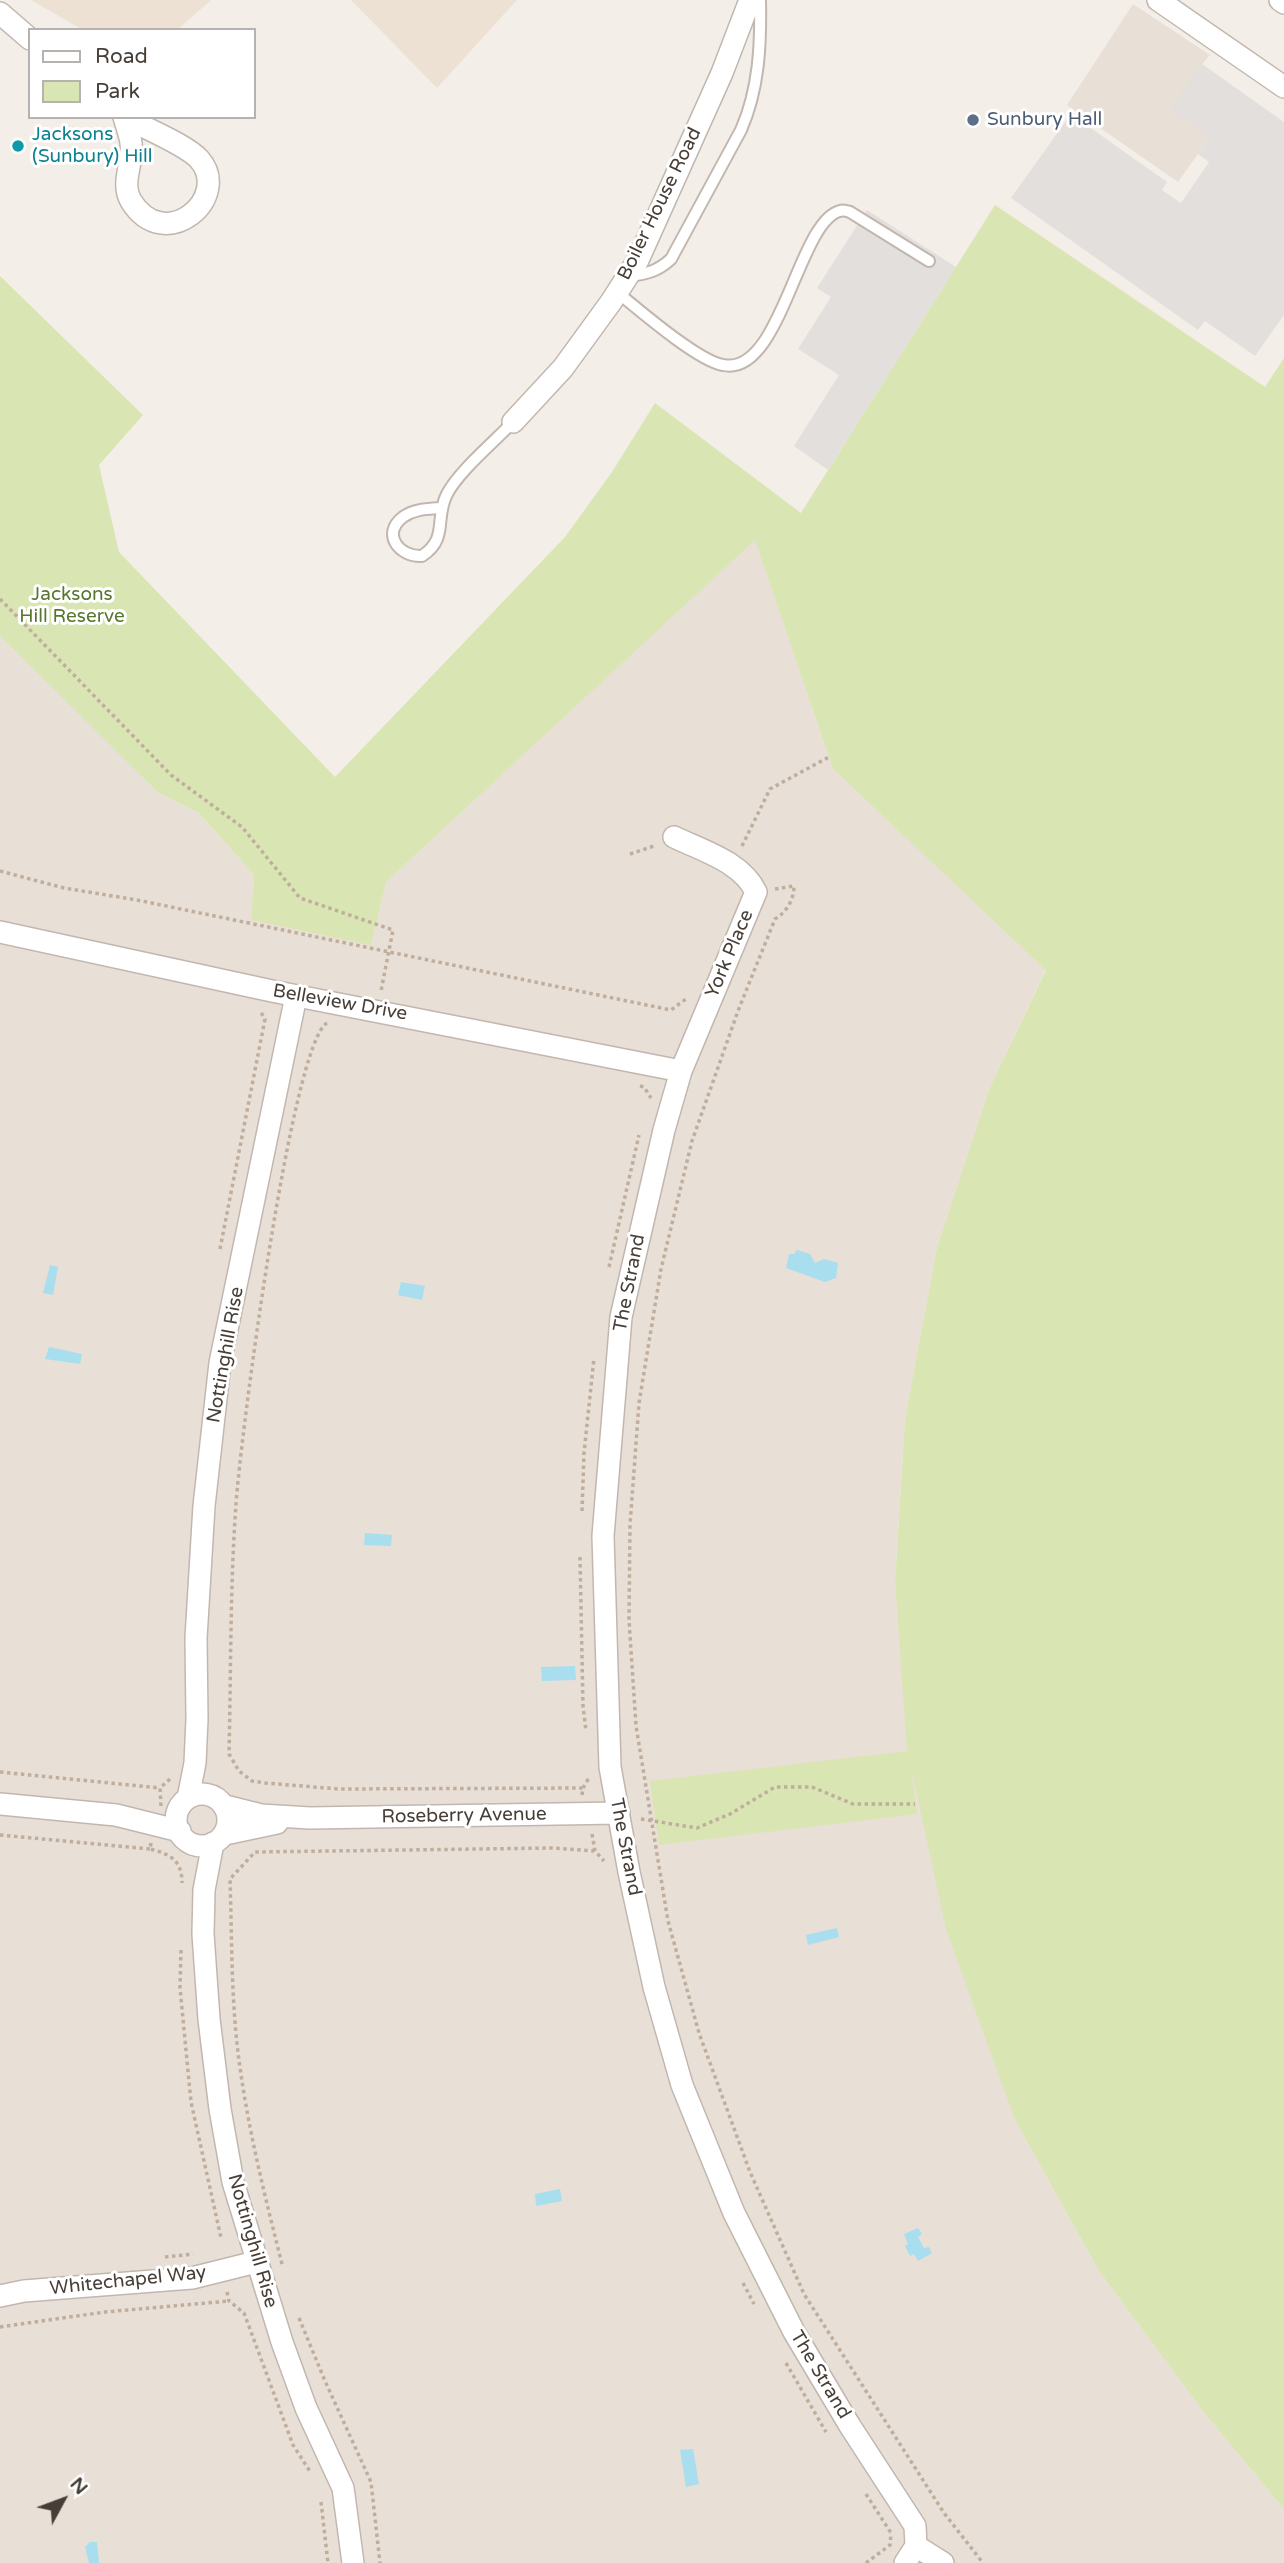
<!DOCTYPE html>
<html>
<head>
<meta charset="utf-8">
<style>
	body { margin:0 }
	#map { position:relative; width:1284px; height:2563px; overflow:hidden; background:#f4eee9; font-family:"Varela Round",sans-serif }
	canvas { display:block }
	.legend { position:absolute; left:28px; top:28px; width:228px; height:91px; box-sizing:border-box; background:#fff; border:2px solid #b5b2af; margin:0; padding:9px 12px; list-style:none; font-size:21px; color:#473e37 }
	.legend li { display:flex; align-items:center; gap:14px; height:35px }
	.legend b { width:35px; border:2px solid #b5b2af }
	.north { position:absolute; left:28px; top:2465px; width:70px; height:70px; -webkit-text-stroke:5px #fff; paint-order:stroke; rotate:49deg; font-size:19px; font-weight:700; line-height:28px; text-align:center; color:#473e37 }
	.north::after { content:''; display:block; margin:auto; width:24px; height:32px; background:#473e37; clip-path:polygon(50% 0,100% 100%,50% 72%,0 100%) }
</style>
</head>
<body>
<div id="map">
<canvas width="1284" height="2563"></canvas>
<ul class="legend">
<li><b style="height:9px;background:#fff"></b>Road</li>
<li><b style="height:19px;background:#d9e6b3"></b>Park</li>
</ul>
<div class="north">N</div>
</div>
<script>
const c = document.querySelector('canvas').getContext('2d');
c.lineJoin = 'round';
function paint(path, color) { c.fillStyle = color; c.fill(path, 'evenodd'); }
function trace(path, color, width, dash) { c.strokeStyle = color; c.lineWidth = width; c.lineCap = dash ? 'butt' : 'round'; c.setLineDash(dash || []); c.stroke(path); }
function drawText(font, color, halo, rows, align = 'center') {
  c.font = font + ' "Varela Round",sans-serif'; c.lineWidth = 6; c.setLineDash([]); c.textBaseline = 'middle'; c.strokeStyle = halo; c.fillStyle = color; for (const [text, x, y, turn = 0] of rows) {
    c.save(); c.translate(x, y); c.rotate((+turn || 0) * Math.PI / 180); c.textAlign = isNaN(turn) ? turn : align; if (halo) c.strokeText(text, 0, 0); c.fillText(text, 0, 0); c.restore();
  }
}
paint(new Path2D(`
	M1133 4 1210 55 1202 64 1210 137 1178 182 1067 105Z
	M755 539 833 769 1046 969 990 1087 937 1247 905 1419 895 1582 908 1751 1015 2120 1099 2271 1206 2415 1284 2509V2563H0V636L157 792 199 813 254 875 251 920 371 944 386 882Z`), '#e8dfd7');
paint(new Path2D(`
	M31 0H211L177 30H83Z
	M351 0H517L437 88Z`), '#ece1d3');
paint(new Path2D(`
	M995 205 1265 387 1284 358V2509L1206 2415 1099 2271 1015 2120 946 1929 911 1767 917 1814 659 1845 650 1781 907 1751 895 1582 905 1419 937 1247 990 1087 1046 970 833 769 755 540 386 882 371 945 251 920 254 875 199 813 157 792 0 636V276L143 415 99 465 119 552 335 777 565 537 612 472 655 403 801 513Z`), '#d9e6b3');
paint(new Path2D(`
	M1202 64 1284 122V315L1255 356 1205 321 1198 330 1011 198 1071 114 1167 182 1162 190 1181 203 1209 162 1198 154 1210 137 1170 109Z
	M867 210 956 267 828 470 794 446 839 375 798 349 831 297 817 288Z`), '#e2dfdd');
paint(new Path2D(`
	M797 1250 810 1254 815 1263 824 1259 838 1263 836 1278 825 1282 786 1268 789 1254H794Z
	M50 1265 58 1267 53 1295 43 1293Z
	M401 1282 425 1286 422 1300 398 1295Z
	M49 1347 82 1354 80 1364 45 1359Z
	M365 1533 392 1535 391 1546 364 1545Z
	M575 1666 576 1680 542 1681 541 1667Z
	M837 1928 839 1937 808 1945 806 1935Z
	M560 2189 562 2201 536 2206 535 2194Z
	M918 2228 922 2234 918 2237 924 2248 929 2247 932 2253 918 2261 914 2254 910 2256 905 2246 908 2244 904 2234Z
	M693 2449 699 2484 686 2487 680 2450Z
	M90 2542H97L99 2563H89L85 2547Z`), '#a8deee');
const lane = new Path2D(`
	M629 276C647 274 658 271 671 259L741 130C759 89 761 45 760 0
	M617 292C639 310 698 361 723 365 781 377 798 221 840 211 843 210 847 211 850 212L929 261
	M440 508C427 509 414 509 403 517 381 534 399 557 422 556 449 538 434 519 447 494 459 471 494 442 513 422`);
const street = new Path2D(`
	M1158 0 1284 87
	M1280 0 1284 3
	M0 13 30 39
	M124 117C126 125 130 134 131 143 134 162 120 183 131 201 165 256 233 197 199 159 185 144 144 128 125 117
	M513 422 563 368 611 302 638 260 722 73 750 0
	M674 837C703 851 742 862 756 892L681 1071 664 1130 621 1317 603 1536 610 1767 629 1872 654 1987 682 2085 734 2213 794 2332 850 2426 915 2526 916 2546 905 2563
	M0 932 272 991 681 1071
	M176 1820a26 26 0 1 1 52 0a26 26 0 1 1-52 0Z
	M188 1798 195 1763 197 1719 196 1638 204 1506 220 1363 296 996
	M0 1804 116 1815 180 1831
	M225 1806 261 1815 310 1818 619 1813
	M225 1834 277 1823
	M213 1843 204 1890 203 1934 209 2019 220 2109 233 2182 282 2342 306 2408 343 2488 353 2563
	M0 2296 24 2291 192 2278 256 2262
	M916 2546 943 2563`);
trace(lane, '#c2b7af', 14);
trace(street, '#c2b7af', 24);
trace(new Path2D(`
	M0 599 171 775 242 827 300 898 393 930 381 991
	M742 846 770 789 829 757
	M630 854 654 846
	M0 871 64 888 137 900 671 1010 686 999
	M775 889 794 886C794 899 787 912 775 919L738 1011 692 1141 661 1269 639 1403 630 1525 629 1620 636 1726 668 1921 699 2033 750 2172 804 2294 944 2513 983 2563
	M327 1023C291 1045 240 1442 236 1504 230 1588 231 1671 229 1754L239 1771 252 1781 265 1783 339 1789 583 1788
	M640 1086 644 1087 651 1098
	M220 1249 265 1019 260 1011
	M609 1267 639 1135
	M582 1511 584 1453 594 1358
	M580 1557 583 1706 586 1731
	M0 1772 160 1788
	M582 1795 583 1788 590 1776
	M161 1806 160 1788 170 1779
	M641 1819 697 1828 730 1814 775 1787H812L853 1804H915
	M592 1834 595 1851 604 1861
	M0 1835 150 1849
	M151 1843 150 1849C170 1854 182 1860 182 1883
	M181 1950 180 1988 191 2102 221 2238
	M165 2257 193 2254
	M282 2264C265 2197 248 2129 239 2060 231 2001 232 1939 230 1879L255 1852 552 1848 594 1851
	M743 2283 754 2304
	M227 2292 229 2301 244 2313 293 2445 311 2473
	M299 2318 325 2381 371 2482 380 2563
	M0 2327 105 2312 229 2301
	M786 2363 826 2432
	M866 2494 891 2533 893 2531
	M321 2502 328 2563
	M866 2563 890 2545 891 2533`), '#c0ae9d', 3.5, [3.5, 3.5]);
trace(lane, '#fff', 10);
trace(street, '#fff', 21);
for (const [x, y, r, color] of [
	[973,120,7,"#5c6f8a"],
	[18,146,7,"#0f9aa8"]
]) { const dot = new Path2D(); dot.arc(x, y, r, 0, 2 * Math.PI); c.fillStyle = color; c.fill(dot); trace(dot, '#fff', 2.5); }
drawText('19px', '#4e5e75', '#fff', [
	["Sunbury Hall",987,120]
], 'left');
drawText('19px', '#0d838f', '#fff', [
	["Jacksons",32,135],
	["(Sunbury) Hill",32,157]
], 'left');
drawText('19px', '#473e37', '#fff', [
	["Boiler House Road",660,204,-64],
	["York Place",730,954,-67],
	["Belleview Drive",340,1003,10],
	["The Strand",630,1283,-79],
	["Nottinghill Rise",226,1355,-80],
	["Roseberry Avenue",464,1816,-1],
	["The Strand",625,1847,79],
	["Nottinghill Rise",252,2241,74],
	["Whitechapel Way",128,2281,-6],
	["The Strand",820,2375,59]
]);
drawText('19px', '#57772c', '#fff', [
	["Jacksons",72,595],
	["Hill Reserve",72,617]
]);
</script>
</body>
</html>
